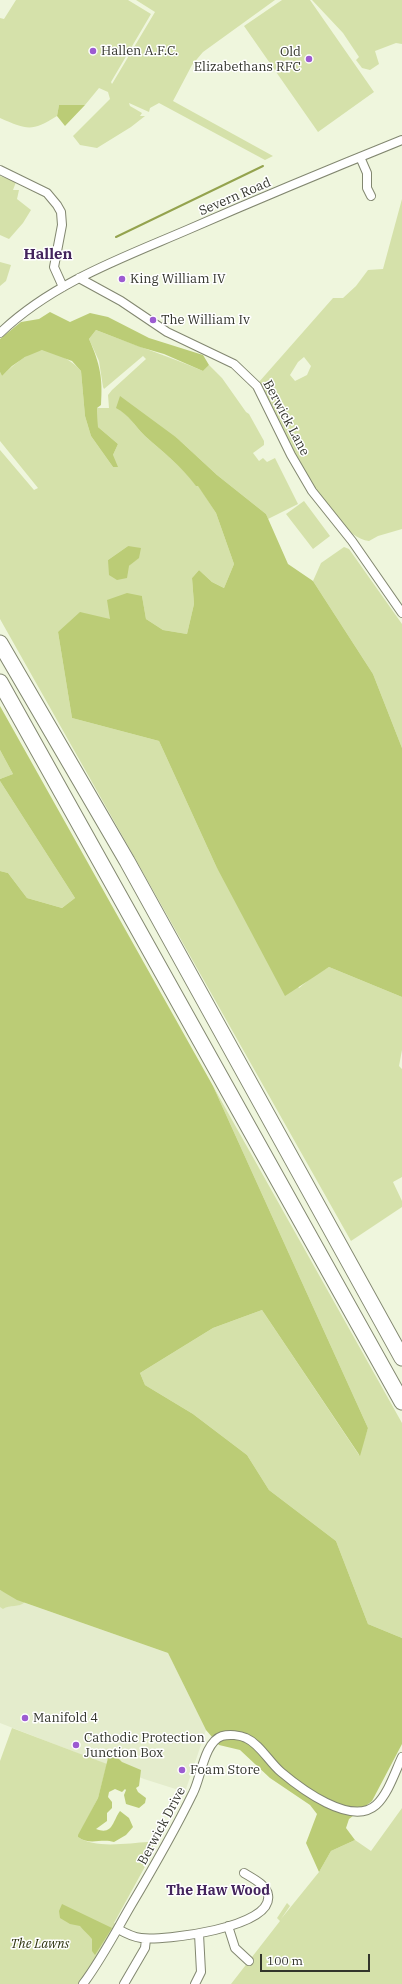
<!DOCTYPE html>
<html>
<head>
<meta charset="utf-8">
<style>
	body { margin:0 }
	#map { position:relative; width:402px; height:1984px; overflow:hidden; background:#eff6dd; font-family:"IBM Plex Serif",serif }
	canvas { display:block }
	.scale { position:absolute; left:260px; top:1954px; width:110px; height:18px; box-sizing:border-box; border:2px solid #32342b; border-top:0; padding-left:5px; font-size:12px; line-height:14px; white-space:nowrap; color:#32342b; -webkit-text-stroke:3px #fff; paint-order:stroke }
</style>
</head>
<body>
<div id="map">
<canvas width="402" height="1984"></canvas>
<div class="scale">100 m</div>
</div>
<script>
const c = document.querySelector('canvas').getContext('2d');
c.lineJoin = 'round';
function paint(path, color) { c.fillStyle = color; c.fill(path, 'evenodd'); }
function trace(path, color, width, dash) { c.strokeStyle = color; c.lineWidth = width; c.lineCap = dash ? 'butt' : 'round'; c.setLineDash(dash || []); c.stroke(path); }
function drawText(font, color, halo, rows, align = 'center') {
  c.font = font + ' "IBM Plex Serif",serif'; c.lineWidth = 3; c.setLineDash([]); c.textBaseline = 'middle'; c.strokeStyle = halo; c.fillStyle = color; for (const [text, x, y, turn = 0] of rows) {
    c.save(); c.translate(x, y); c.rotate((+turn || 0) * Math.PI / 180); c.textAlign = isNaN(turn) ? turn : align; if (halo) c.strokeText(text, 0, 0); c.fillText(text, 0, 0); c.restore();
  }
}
paint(new Path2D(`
	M0 1590 17 1600 168 1653 206 1730 185 1792 144 1779 0 1723Z`), '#e4eccc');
paint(new Path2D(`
	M16 0H128L151 14 111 82 112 84 155 12 136 0H275L203 52 192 65 173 101 273 156 265 160 159 103 150 108 149 112 129 103 130 106 142 113 140 116H145L131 127 97 148 80 145 73 136 110 99 108 92 99 88 85 105H59L57 116C31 132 28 130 0 118V18L4 19Z
	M282 0H310L374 92 318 132 244 26Z
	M312 0H402V44L396 43 375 51 379 64 370 70 362 68 356 60 359 57 343 33Z
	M0 176 16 182 13 190H19L17 199 31 210 23 223 9 239 0 235Z
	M402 199V529L378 536 369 541C328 536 278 417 259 382L333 298H343L356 286 368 270 383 269ZM304 357 311 366 307 375 295 381 290 375 298 362Z
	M0 262 11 265 6 281 0 286Z
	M96 330C132 344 168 356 203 371L209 365 222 378 246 412 249 414 264 441V445L253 453 259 461 263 458 267 462 275 458 298 504 268 519 266 514 217 475 177 438 117 408C129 415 135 426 145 436 163 452 181 466 196 485H198L216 513 234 564 224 588 212 582 199 570 192 578 194 604 187 634 163 630 146 619 142 596 110 620 58 632 72 718 159 741 216 866 299 988 312 977 329 967 402 997V1050L399 1066 402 1069V1177L393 1182 402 1201V1207L351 1241 0 619V450L34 490 38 488 0 441V372L2 376C10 368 31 349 44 350 50 351 56 354 61 356 69 360 75 364 81 371L85 416 91 436 113 467V455L118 444 98 427 97 408H109L108 395 112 390 146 359 143 356 104 389 103 387 99 361 89 339ZM128 546 138 558 129 566 108 560Z
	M304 501 330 536 313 549 286 514Z
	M344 547 349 549 402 624V748L373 674 313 581 321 563Z
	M0 750 13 774 0 779Z
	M0 781 75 898 62 908 27 898 8 873 0 871Z
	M213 1086 402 1423V1638L368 1624 336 1541 269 1490 247 1455 193 1414 145 1385 140 1373 213 1328 262 1310 359 1455 368 1428Z
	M0 1590 25 1602C19 1608 10 1604 3 1609L0 1607Z
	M12 1728 107 1764 98 1798 78 1837C94 1849 129 1843 148 1842L153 1846V1852L114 1923 117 1925 79 1984H0V1761Z
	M402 1808V1984H231L280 1921 277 1918 287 1903 290 1906 281 1919 319 1872 331 1851 355 1840 371 1851Z`), '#d5e1aa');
paint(new Path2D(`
	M59 105H85L65 126 57 116Z
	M50 312 70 322 90 313 108 317 149 338 203 355 209 365 203 371 164 354 140 347 96 330 89 339C100 364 103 378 101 405L97 408 98 427 118 444 113 455 118 467H113L91 436 85 416 81 371 72 361 42 350 25 357 12 366 2 376 0 372V339L21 322 39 319Z
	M120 396 177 438 217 475 266 514 288 564 313 581 373 674 402 748V997L329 967 285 996 216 866 159 741 72 718 58 632 80 612 110 619 107 600 127 593 142 596 146 619 163 630 187 634 194 604 192 578 199 570 212 582 224 588 234 564 216 513 198 486H196C181 466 163 452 145 436 135 426 129 415 116 408Z
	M128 546 141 548 139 558 129 566 127 578 117 580 109 575 108 560Z
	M0 706 213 1086 368 1428 360 1456 262 1310 213 1328 140 1373 145 1385 193 1414 247 1455 269 1490 336 1541 368 1624 402 1638V1744L372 1801 349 1819 346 1828 355 1840 331 1851 319 1872 306 1843 317 1814 310 1805 270 1778 240 1750 219 1745 206 1730 168 1653 17 1600 0 1590V871L8 873 27 898 62 908 75 898 0 781V779L13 774 0 750Z
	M116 1756 122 1762 141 1770 139 1786 136 1788 138 1792 146 1798 145 1803 139 1808 126 1804 124 1795 126 1790 125 1789 122 1792 115 1789 109 1792 108 1797 112 1802V1808L107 1813V1821L96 1829C113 1836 113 1820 120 1811L129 1818 133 1827 126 1835 114 1842C101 1838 90 1846 78 1837V1835L98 1798 108 1758Z
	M62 1904 112 1928 95 1955 92 1951V1939C88 1934 84 1931 80 1926L70 1924 60 1918 59 1911Z`), '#bbcc76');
trace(new Path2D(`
	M116 237 263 166`), '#94a34e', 2);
const street = new Path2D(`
	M360 157 367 173V188L371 196
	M0 170 47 193 57 205 61 212 62 225 54 267 63 287
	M79 278 121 301 167 332 234 364 257 386 291 455 312 491 352 541 402 613
	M0 333C52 283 122 258 187 230 258 199 330 169 402 140
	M228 1926 235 1948 249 1961
	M118 1929C125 1933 132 1937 141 1938 163 1941 274 1928 268 1895 267 1885 252 1878 244 1873
	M83 1984C101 1960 115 1933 130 1907 152 1870 174 1832 193 1793 201 1778 204 1742 222 1736 229 1734 240 1735 246 1738 260 1744 269 1762 281 1772 300 1788 351 1827 376 1805 388 1794 395 1772 402 1757
	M124 1984 145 1948 146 1939
	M195 1984 201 1972 199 1934`);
const highway = new Path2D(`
	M0 643 127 861 402 1358
	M0 682 402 1402`);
trace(street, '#828770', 10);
trace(highway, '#828770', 17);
trace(street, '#fff', 8);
trace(highway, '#fff', 15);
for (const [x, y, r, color] of [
	[93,51,4,"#9c5bd1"],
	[309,59,4,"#9c5bd1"],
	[122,279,4,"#9c5bd1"],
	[153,320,4,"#9c5bd1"],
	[25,1718,4,"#9c5bd1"],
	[76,1745,4,"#9c5bd1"],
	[182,1770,4,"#9c5bd1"]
]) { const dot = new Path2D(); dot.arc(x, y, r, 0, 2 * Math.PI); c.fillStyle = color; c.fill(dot); trace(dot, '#fff', 1.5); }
drawText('13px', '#32342b', '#fff', [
	["Hallen A.F.C.",101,51],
	["Old",301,52,"right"],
	["Elizabethans RFC",301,67,"right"],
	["King William IV",130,279],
	["The William Iv",161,320],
	["Manifold 4",33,1718],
	["Cathodic Protection",84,1738],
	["Junction Box",84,1753],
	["Foam Store",190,1770]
], 'left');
drawText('13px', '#32342b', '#fff', [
	["Severn Road",235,197,-23],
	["Berwick Lane",286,418,62],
	["Berwick Drive",162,1826,-62]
]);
drawText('italic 13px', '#2d330e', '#fff', [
	["The Lawns",40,1944]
]);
drawText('bold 14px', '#44255d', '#fff', [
	["The Haw Wood",218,1891]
]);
drawText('bold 15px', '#44255d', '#fff', [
	["Hallen",48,255]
]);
</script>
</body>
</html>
